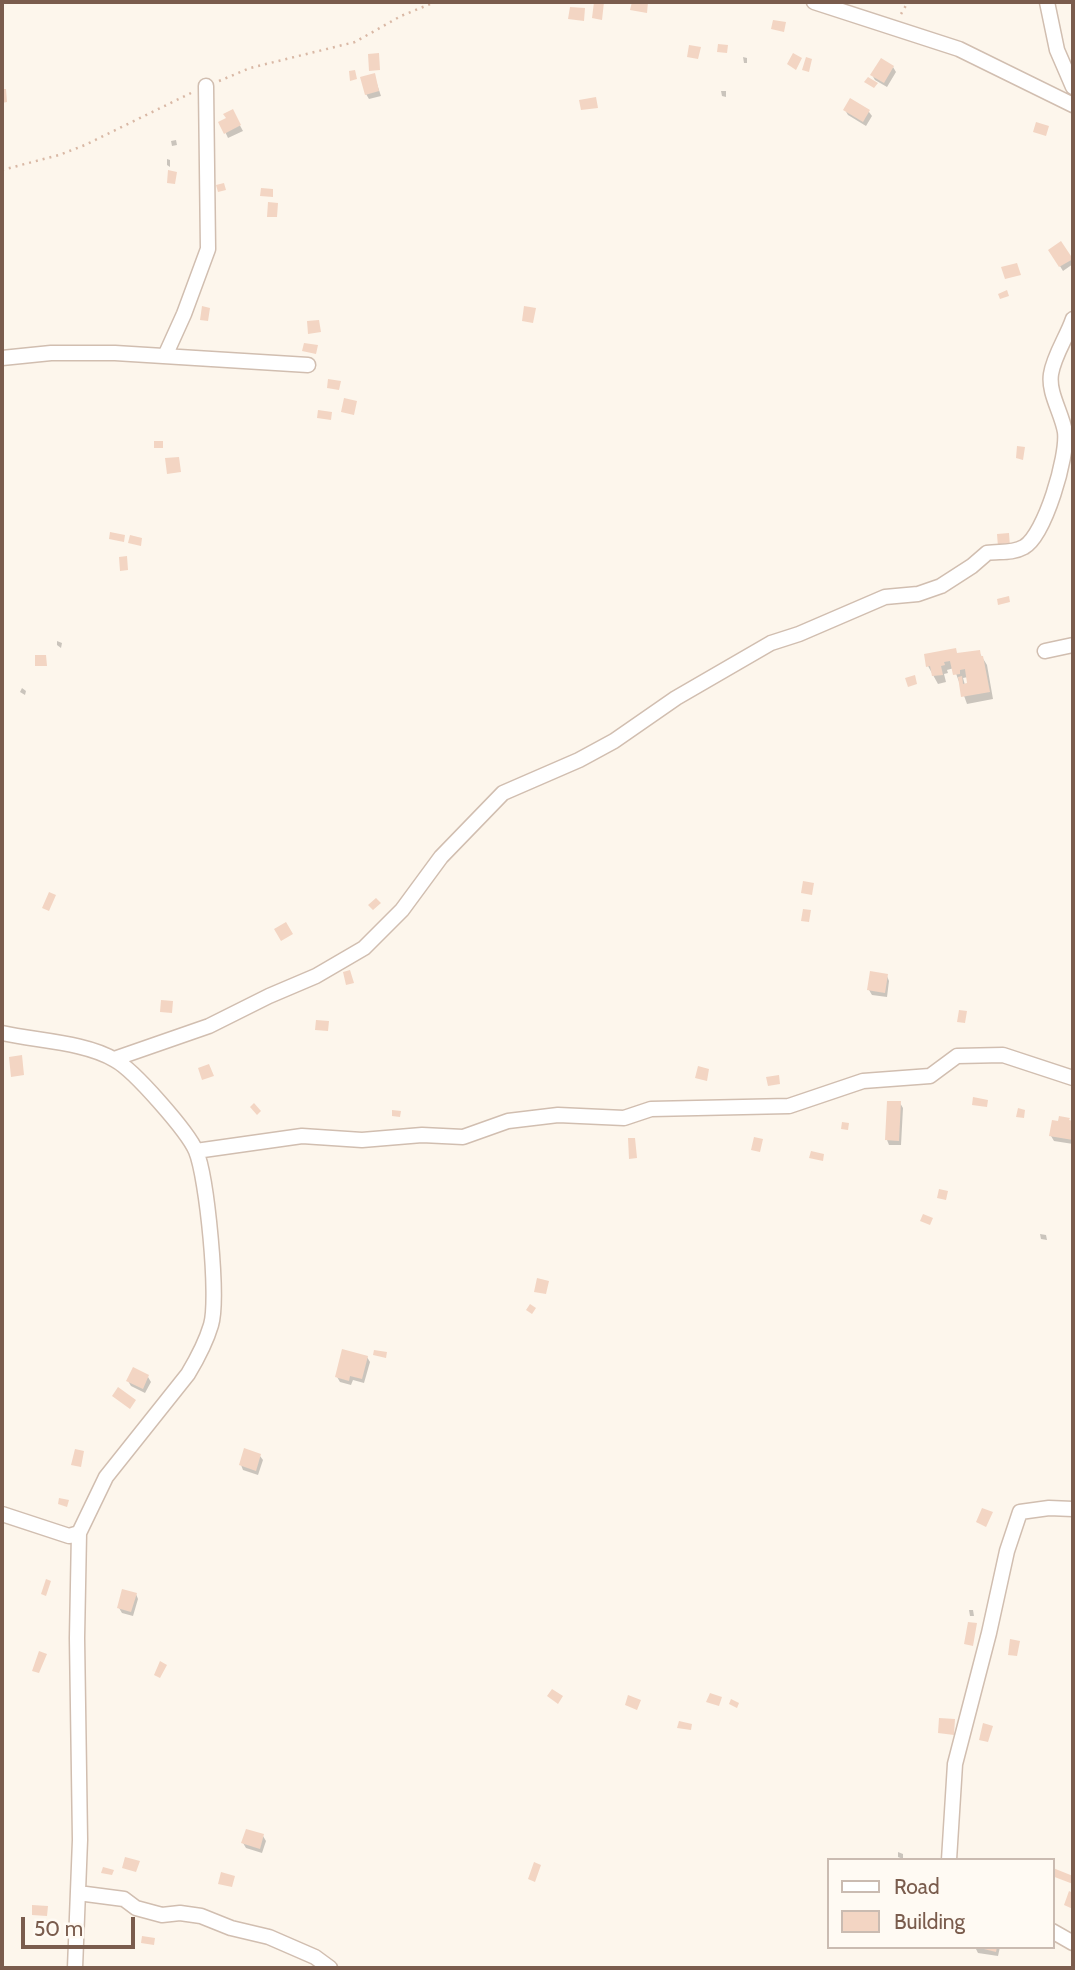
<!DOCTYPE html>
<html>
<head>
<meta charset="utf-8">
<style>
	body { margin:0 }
	#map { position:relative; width:1075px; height:1970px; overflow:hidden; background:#fdf6ec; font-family:Cabin,sans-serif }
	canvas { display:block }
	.frame { position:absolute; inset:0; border:4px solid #7a5c4d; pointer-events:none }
	.legend { position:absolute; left:827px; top:1858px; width:228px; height:91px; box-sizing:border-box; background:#fffaf3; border:2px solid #cabbb1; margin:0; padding:9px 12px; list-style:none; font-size:21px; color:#7a5c4d }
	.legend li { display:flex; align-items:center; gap:14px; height:35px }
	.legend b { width:35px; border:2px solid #cabbb1 }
	.scale { position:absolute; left:21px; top:1917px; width:114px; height:32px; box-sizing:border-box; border:4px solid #7a5c4d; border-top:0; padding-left:9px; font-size:21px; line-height:24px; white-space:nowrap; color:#7a5c4d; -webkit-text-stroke:5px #fffaf3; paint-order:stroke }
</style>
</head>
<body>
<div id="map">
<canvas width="1075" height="1970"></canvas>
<div class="frame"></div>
<ul class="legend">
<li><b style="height:9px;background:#fff"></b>Road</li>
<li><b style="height:19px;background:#f3d5c3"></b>Building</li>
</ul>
<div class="scale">50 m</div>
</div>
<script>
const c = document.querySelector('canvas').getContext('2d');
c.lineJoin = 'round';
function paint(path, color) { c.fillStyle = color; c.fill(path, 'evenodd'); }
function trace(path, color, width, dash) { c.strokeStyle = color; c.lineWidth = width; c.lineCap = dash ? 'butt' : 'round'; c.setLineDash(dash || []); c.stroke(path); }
paint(new Path2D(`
	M743 57 747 58V63H744Z
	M893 67 896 72 887 87 875 80 872 75Z
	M374 75 381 96 369 99 366 94Z
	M721 91H726V97L722 96Z
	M845 110 869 112 872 116 866 126 848 115Z
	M232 111 243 131 228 138 221 123 228 119Z
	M176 140 177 145 172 146 171 141Z
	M167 159 170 160V167L167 165Z
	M1050 250 1071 259 1073 264 1063 271Z
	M57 641 62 643 61 648 57 645Z
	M955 650 958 655 979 652 987 665 993 699 967 704 954 668 947 670 948 673 944 674 946 682 938 684 928 666ZM968 677 969 685H965L963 678Z
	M22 688 26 691 25 695 20 692Z
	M887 976 889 981 887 997 872 995 869 990Z
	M900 1103 903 1108 901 1145H889L887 1140Z
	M1060 1118 1073 1122V1144L1054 1141 1051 1136Z
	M1040 1234 1046 1235 1047 1240 1041 1239Z
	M367 1357 370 1362 364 1383 353 1380 351 1385 340 1382 337 1377Z
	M148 1377 151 1382 145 1393 131 1386 128 1381Z
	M260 1456 263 1460 258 1475 243 1470 241 1465Z
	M136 1594 138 1599 133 1616 122 1613 119 1608Z
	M969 1610H973L974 1616H970Z
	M263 1836 266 1841 262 1853 246 1848 243 1843Z
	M898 1852 903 1854V1859L898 1857Z
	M975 1947H1000L998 1956 978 1953Z`), '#0003');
paint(new Path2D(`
	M594 2H604L602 20 592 18Z
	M632 2H648L647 13 630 10Z
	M570 7 585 8 584 21 568 19Z
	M773 20 786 22 784 32 771 29Z
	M718 44 728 45 727 53 717 52Z
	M689 45 701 47 698 59 687 57Z
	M379 53 380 70 369 71 368 54Z
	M793 53 802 58 796 70 787 64Z
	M806 57 812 59 809 72 802 70Z
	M881 58 894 66 884 83 870 75Z
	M355 70 357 79 350 81 349 71Z
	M375 73 379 91 365 95 360 77Z
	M868 77 878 83 874 88 864 82Z
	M2 89H6L7 102 2 103Z
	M596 97 598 108 581 110 579 100Z
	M850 98 870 110 863 122 843 110Z
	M233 109 241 125 224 134 218 122 226 118 223 114Z
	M1036 122 1049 126 1046 136 1033 132Z
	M168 170 177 172 175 184 167 183Z
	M224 183 226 190 218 192 216 185Z
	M261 188 273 189V197L260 196Z
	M268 202 278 203 277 217H267Z
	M1061 241 1073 259 1059 267 1048 250Z
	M1017 263 1021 275 1005 279 1001 267Z
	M1007 290 1009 296 1000 299 998 294Z
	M202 306 210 308 208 321 200 320Z
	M524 306 536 308 533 323 522 321Z
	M319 320 321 332 308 334 307 321Z
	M304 343 318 345 316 354 302 351Z
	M328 379 341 381 339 390 327 388Z
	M344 398 357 401 354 415 341 412Z
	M318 410 332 412 331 420 317 418Z
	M154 441H163V448H154Z
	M1017 446 1025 447 1023 460 1016 458Z
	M179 457 181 472 167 474 165 458Z
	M110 532 125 535 124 542 109 539Z
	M1009 533 1010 547H998L997 534Z
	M130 535 142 538 141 546 128 543Z
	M127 556 128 570 120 571 119 557Z
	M1009 596 1010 602 998 605 997 599Z
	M956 648 957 653 980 650 981 656H983L990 692 961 697 958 677 962 676 963 684 967 683 965 669 960 670V674L953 675 950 661 944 662 945 665 941 666 943 675 932 676 930 666 926 667 924 654Z
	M35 655H46L47 666H35Z
	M915 675 917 684 908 687 905 678Z
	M803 881 814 883 812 895 801 893Z
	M49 892 56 895 49 911 42 908Z
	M376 898 381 903 373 910 368 905Z
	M803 909 811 910 809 922 801 921Z
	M286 922 293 934 281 941 274 929Z
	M350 970 354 983 346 985 343 972Z
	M870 971 888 974 885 993 867 990Z
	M161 1000 173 1001 172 1013 160 1012Z
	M959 1010 967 1011 965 1023 957 1022Z
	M316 1020 329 1021 328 1031 315 1030Z
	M22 1055 24 1075 11 1077 9 1057Z
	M209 1064 214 1076 202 1080 198 1068Z
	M698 1066 709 1069 707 1081 695 1078Z
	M779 1075 780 1084 768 1086 766 1077Z
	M973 1097 988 1100 987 1107 972 1105Z
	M887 1101H901L899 1141 885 1140Z
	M254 1103 261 1111 257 1115 250 1107Z
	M1018 1108 1025 1110 1024 1118 1016 1117Z
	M392 1110 401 1111 400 1117 392 1116Z
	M1059 1116 1070 1118 1069 1120 1073 1121V1140L1049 1136 1052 1120 1058 1121Z
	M842 1122 849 1123 848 1130 841 1129Z
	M754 1137 763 1139 760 1152 751 1150Z
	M628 1138H635L637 1158 629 1159Z
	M811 1151 824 1154 823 1161 809 1158Z
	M939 1189 948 1191 946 1200 937 1198Z
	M923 1214 933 1218 930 1225 920 1221Z
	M537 1278 549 1281 546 1294 534 1292Z
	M530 1304 536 1308 532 1314 526 1310Z
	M342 1349 368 1356 362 1379 350 1376 349 1381 335 1377Z
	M374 1350 387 1352 386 1358 373 1355Z
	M133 1367 149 1375 143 1389 126 1381Z
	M118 1387 136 1400 130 1409 112 1396Z
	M244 1448 261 1454 256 1471 239 1465Z
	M75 1449 84 1451 81 1467 71 1465Z
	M59 1498 69 1500 67 1507 58 1504Z
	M982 1508 993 1512 986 1527 976 1522Z
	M46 1579 51 1581 46 1596 41 1594Z
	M122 1589 137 1593 131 1612 117 1608Z
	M968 1622 977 1623 973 1646 964 1644Z
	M1010 1639 1020 1641 1017 1656 1008 1655Z
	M39 1651 47 1654 39 1673 32 1671Z
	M160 1661 167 1665 160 1678 154 1675Z
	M552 1689 563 1696 558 1704 547 1696Z
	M710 1693 722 1697 719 1706 706 1702Z
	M628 1695 641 1700 637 1710 625 1705Z
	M731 1699 739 1703 737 1708 729 1704Z
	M939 1718 955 1719 954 1735 938 1733Z
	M679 1721 692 1724 691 1730 677 1728Z
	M983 1723 993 1726 988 1742 979 1740Z
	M246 1829 264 1834 260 1849 241 1843Z
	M125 1857 140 1861 136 1872 122 1868Z
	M534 1862 541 1865 535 1882 528 1879Z
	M103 1867 114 1870 112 1875 101 1873Z
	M1053 1868 1073 1876V1884L1052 1876Z
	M221 1872 235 1876 232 1887 218 1884Z
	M1069 1891 1073 1893V1909L1064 1905Z
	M32 1905 48 1906 47 1916 32 1915Z
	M142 1936 155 1938 154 1945 141 1943Z
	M976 1947H997L996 1952Z`), '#f3d5c3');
const street = new Path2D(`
	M814 2 959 49 1073 105
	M1047 2 1057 50 1073 87
	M165 356 184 314 208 249 206 86
	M2 358 51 353H115L308 365
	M1045 651 1073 645
	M2 1033C37 1041 85 1042 115 1060 134 1070 188 1132 196 1151 207 1177 219 1299 211 1325 206 1342 197 1359 188 1374L106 1477 79 1533 77 1638 80 1840 75 1968
	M114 1059 209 1026 269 996 316 976 364 948 402 910 441 857 503 793 579 760 614 741 676 698 771 643 799 634 885 597 918 594 941 586 972 566 987 553C1000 551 1011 554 1024 547 1045 535 1068 456 1065 432 1062 413 1048 393 1051 374 1054 355 1067 337 1073 319
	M196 1151 302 1136 362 1140 422 1135 463 1137 508 1121 558 1115 624 1118 651 1109 789 1106 863 1081 930 1076 957 1056 1003 1055 1073 1078
	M2 1514 69 1536 79 1533
	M949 1860 955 1764 989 1633 1007 1551 1020 1512 1049 1508 1073 1509
	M78 1893 124 1899 136 1908 162 1915 180 1913 201 1916 231 1928 269 1937 315 1957 330 1968
	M1052 1931 1073 1943`);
trace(street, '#d1beb0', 17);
trace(new Path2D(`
	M901 14 908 2
	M219 81 250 68 355 42 401 16 435 2
	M2 170 59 155 85 145 191 93`), '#d9b8a5', 2.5, [2, 5]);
trace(street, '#fff', 14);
</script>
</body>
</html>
